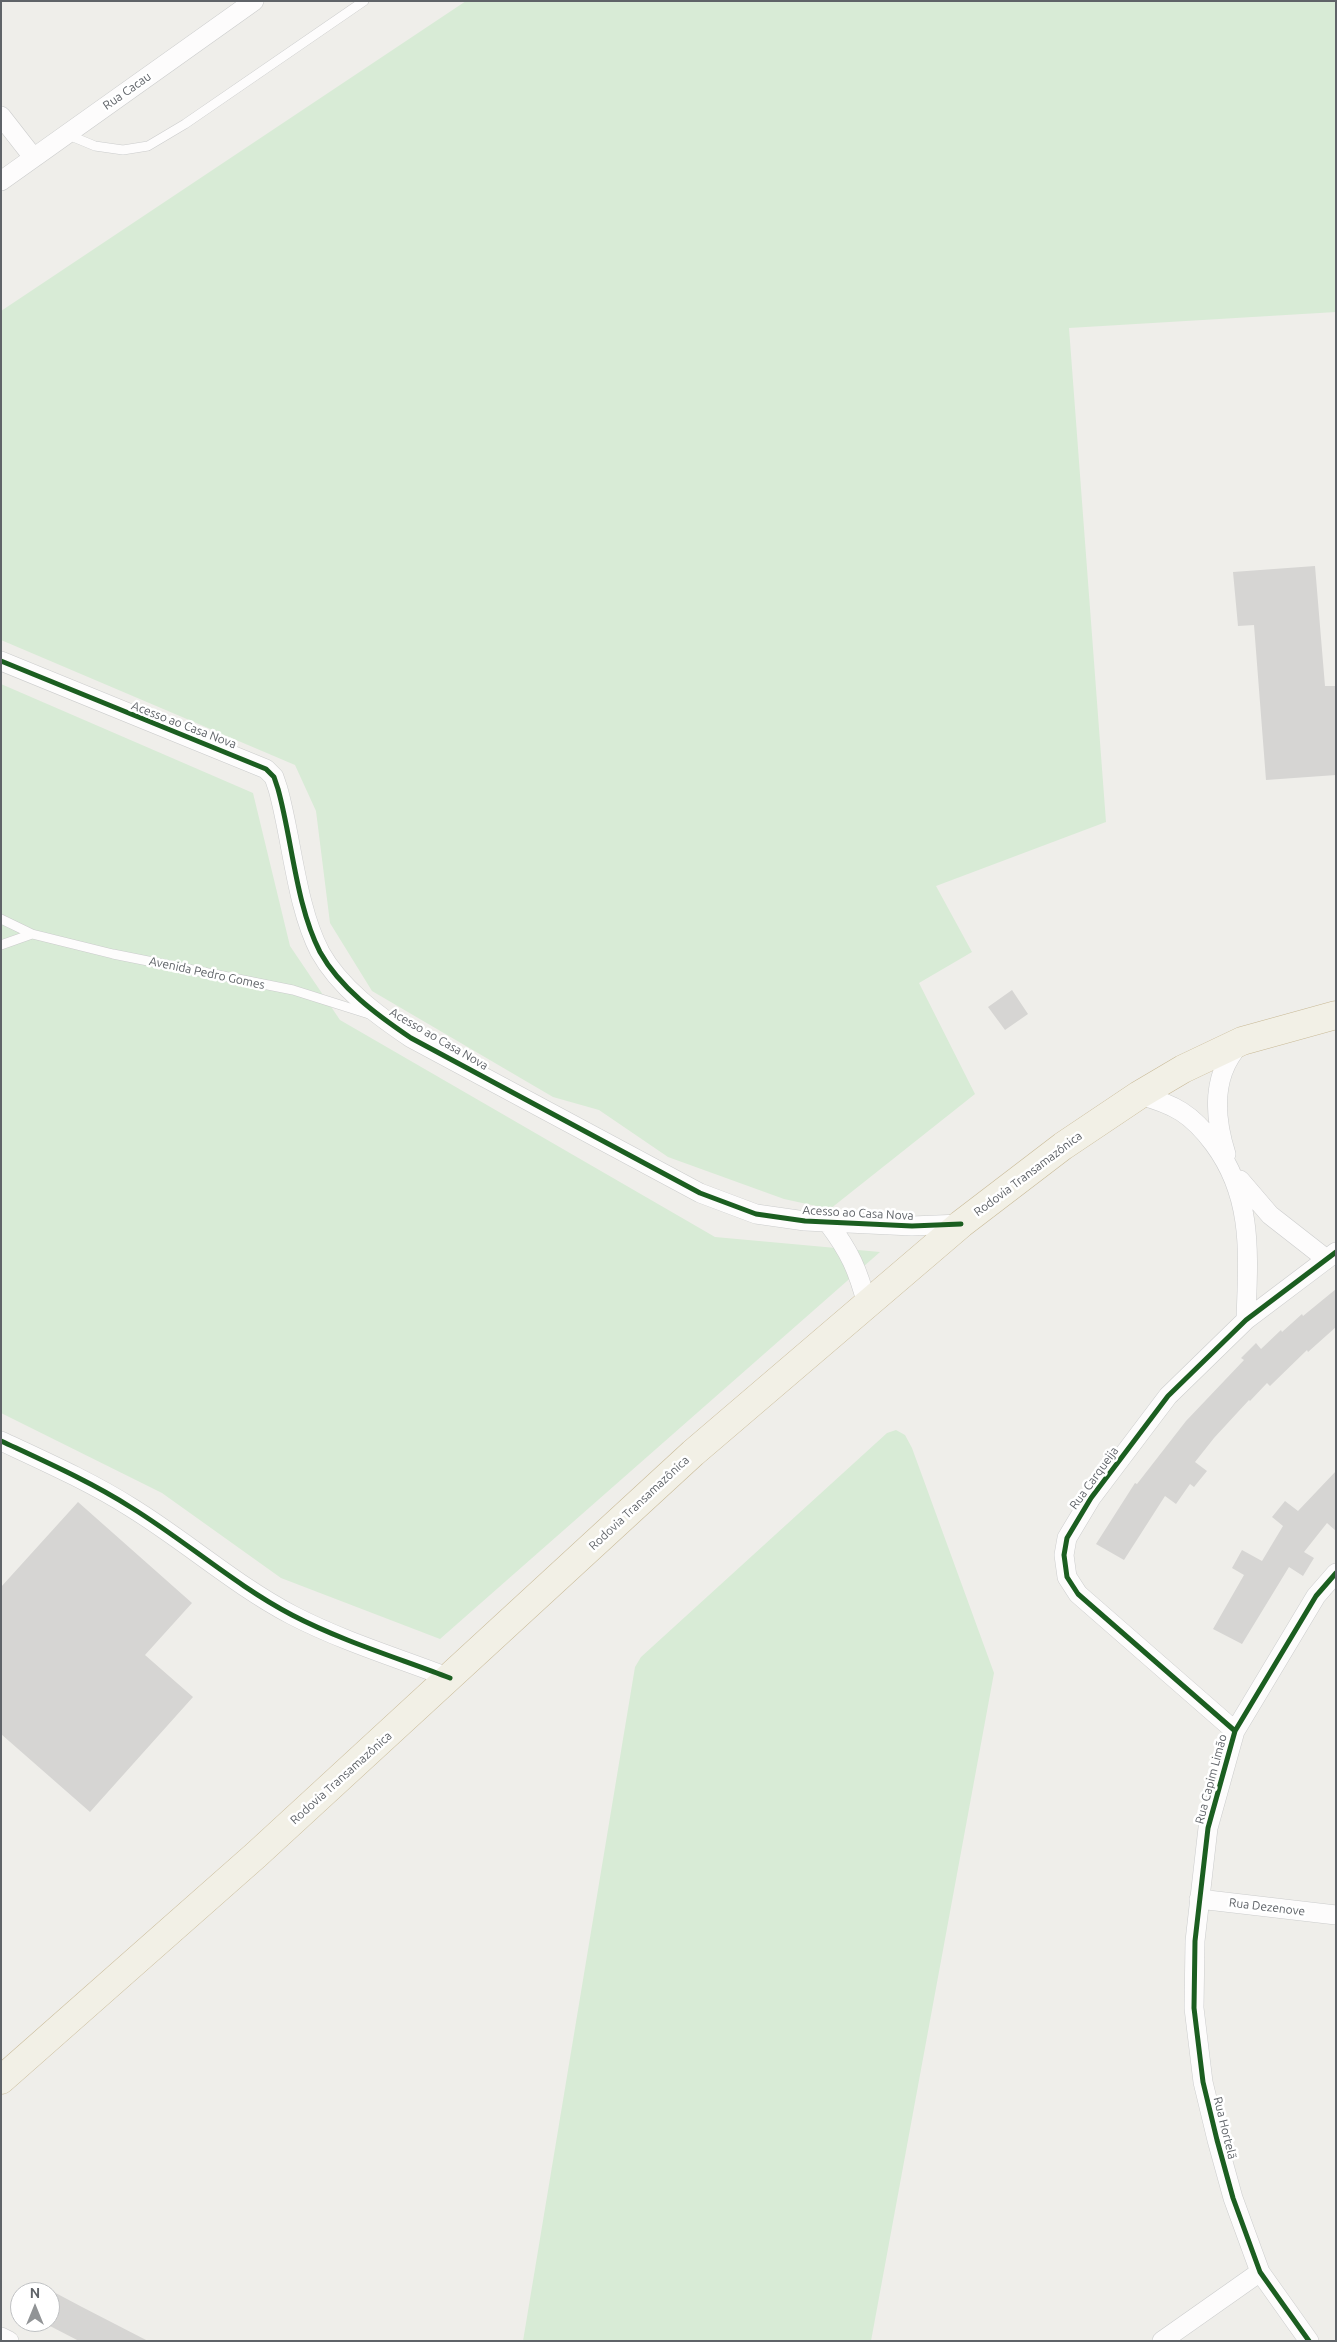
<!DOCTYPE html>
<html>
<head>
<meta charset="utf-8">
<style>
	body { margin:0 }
	#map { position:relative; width:1337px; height:2342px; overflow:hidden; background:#efeeea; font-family:Ubuntu,sans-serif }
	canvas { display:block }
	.frame { position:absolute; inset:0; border:2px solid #5f6368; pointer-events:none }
	.north { position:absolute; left:10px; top:2282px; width:50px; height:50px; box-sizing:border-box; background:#fff; border:1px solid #bfc1c3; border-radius:50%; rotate:0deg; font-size:14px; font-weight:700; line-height:20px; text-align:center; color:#5f6368 }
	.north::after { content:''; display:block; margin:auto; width:18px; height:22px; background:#919496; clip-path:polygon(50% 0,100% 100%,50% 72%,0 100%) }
</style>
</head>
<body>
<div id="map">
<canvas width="1337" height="2342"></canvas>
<div class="frame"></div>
<div class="north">N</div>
</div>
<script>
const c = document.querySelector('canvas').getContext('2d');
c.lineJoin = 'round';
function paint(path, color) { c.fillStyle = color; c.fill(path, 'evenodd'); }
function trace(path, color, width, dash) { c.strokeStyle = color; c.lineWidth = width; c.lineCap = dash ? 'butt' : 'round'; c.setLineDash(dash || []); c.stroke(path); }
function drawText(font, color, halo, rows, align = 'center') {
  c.font = font + ' Ubuntu,sans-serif'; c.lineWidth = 5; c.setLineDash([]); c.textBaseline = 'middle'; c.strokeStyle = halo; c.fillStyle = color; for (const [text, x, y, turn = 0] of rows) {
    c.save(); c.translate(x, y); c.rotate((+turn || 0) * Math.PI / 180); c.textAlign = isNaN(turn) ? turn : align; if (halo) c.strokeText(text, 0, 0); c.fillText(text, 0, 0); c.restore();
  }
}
paint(new Path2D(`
	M466 1H1336V312L1069 328 1106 822 936 886 972 952 919 983 975 1094 830 1209 784 1199 668 1157 599 1110 553 1097 372 991 330 923 316 811 295 765 1 640V311Z
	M1 684 253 793 290 946 340 1020 715 1237 880 1252 440 1639 281 1578 162 1493 1 1413Z
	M896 1430 905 1435 912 1448 994 1673 871 2341H523L635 1667 641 1657 887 1433Z`), '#d8ebd6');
paint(new Path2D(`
	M1315 566 1325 686H1336V775L1266 780 1254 625 1238 626 1233 572Z
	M1012 990 1028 1014 1005 1030 988 1007Z
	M1336 1289V1327L1308 1352 1307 1350 1270 1386 1267 1383 1250 1401 1249 1400 1214 1438 1195 1462 1207 1471 1194 1487 1190 1484 1176 1504 1165 1496 1124 1560 1096 1544 1135 1483 1137 1484 1186 1421 1244 1360 1241 1358 1256 1343 1261 1349 1281 1330 1282 1332 1302 1314 1303 1316Z
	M1336 1471V1531L1327 1523 1304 1552 1314 1558 1303 1576 1289 1567 1242 1644 1213 1629 1244 1575 1232 1568 1242 1550 1262 1561 1283 1526 1272 1517 1285 1501 1298 1511Z
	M78 1502 192 1603 145 1655 193 1697 90 1812 1 1734V1587Z
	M50 2290 82 2307 148 2341H79L50 2326Z`), '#d6d5d3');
const service = new Path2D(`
	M66 134 95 146 123 150 148 146 185 124 364 1
	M1 919 32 934 113 954 293 990 369 1014
	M1 945 32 934`);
const minor = new Path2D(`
	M1 116 33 157
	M1 181 254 1
	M1 661 266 769 274 777 278 789C292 839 296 906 320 952 340 988 377 1015 411 1038L700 1193 756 1214 805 1221 912 1226 961 1224
	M1139 1095C1174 1104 1192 1114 1214 1144 1254 1198 1248 1256 1246 1320
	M1226 1154C1214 1116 1211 1075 1240 1044
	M1240 1180 1270 1215 1325 1258
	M828 1223C850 1252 858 1270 867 1305
	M1 1441C46 1462 91 1482 132 1508 187 1542 235 1585 292 1615 342 1641 398 1658 450 1678
	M1235 1731 1078 1594 1067 1577 1064 1555 1067 1538 1091 1498 1168 1396 1246 1320 1336 1252
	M1199 1899 1336 1915
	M1 2337 9 2341
	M1162 2341 1260 2272
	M1309 2341 1260 2272 1233 2198 1217 2140 1203 2082 1194 2008 1195 1941 1208 1828 1235 1731 1316 1596 1336 1573`);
const trunk = new Path2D(`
	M1 2080 256 1855 693 1453 961 1224 1063 1146 1139 1095 1183 1069 1242 1041 1336 1015`);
trace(service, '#cbcccc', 10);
trace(minor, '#cbcccc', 20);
trace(trunk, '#c8b996', 29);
trace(service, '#fdfcfc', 9);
trace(minor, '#fdfcfc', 19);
trace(trunk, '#f2f0e6', 28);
trace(new Path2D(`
	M1 661 266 769 274 777 278 789C292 839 296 906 320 952 340 988 377 1015 411 1038L700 1193 756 1214 805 1221 912 1226 961 1224
	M1 1441C46 1462 91 1482 132 1508 187 1542 235 1585 292 1615 342 1641 398 1658 450 1678
	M1235 1731 1078 1594 1067 1577 1064 1555 1067 1538 1091 1498 1168 1396 1246 1320 1336 1252
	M1309 2341 1260 2272 1233 2198 1217 2140 1203 2082 1194 2008 1195 1941 1208 1828 1235 1731 1316 1596 1336 1573`), '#1b5e20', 5);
drawText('12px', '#5f6368', '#fff', [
	["Rua Cacau",127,91,-35],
	["Acesso ao Casa Nova",184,725,21],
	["Avenida Pedro Gomes",207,973,12],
	["Acesso ao Casa Nova",439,1039,30],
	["Rodovia Transamazônica",1028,1174,-37],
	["Acesso ao Casa Nova",858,1213,3],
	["Rua Carqueija",1094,1478,-54],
	["Rodovia Transamazônica",639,1503,-43],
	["Rodovia Transamazônica",341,1778,-42],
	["Rua Capim Limão",1211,1779,-75],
	["Rua Dezenove",1267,1907,7],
	["Rua Hortelã",1225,2128,76]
]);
</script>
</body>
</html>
